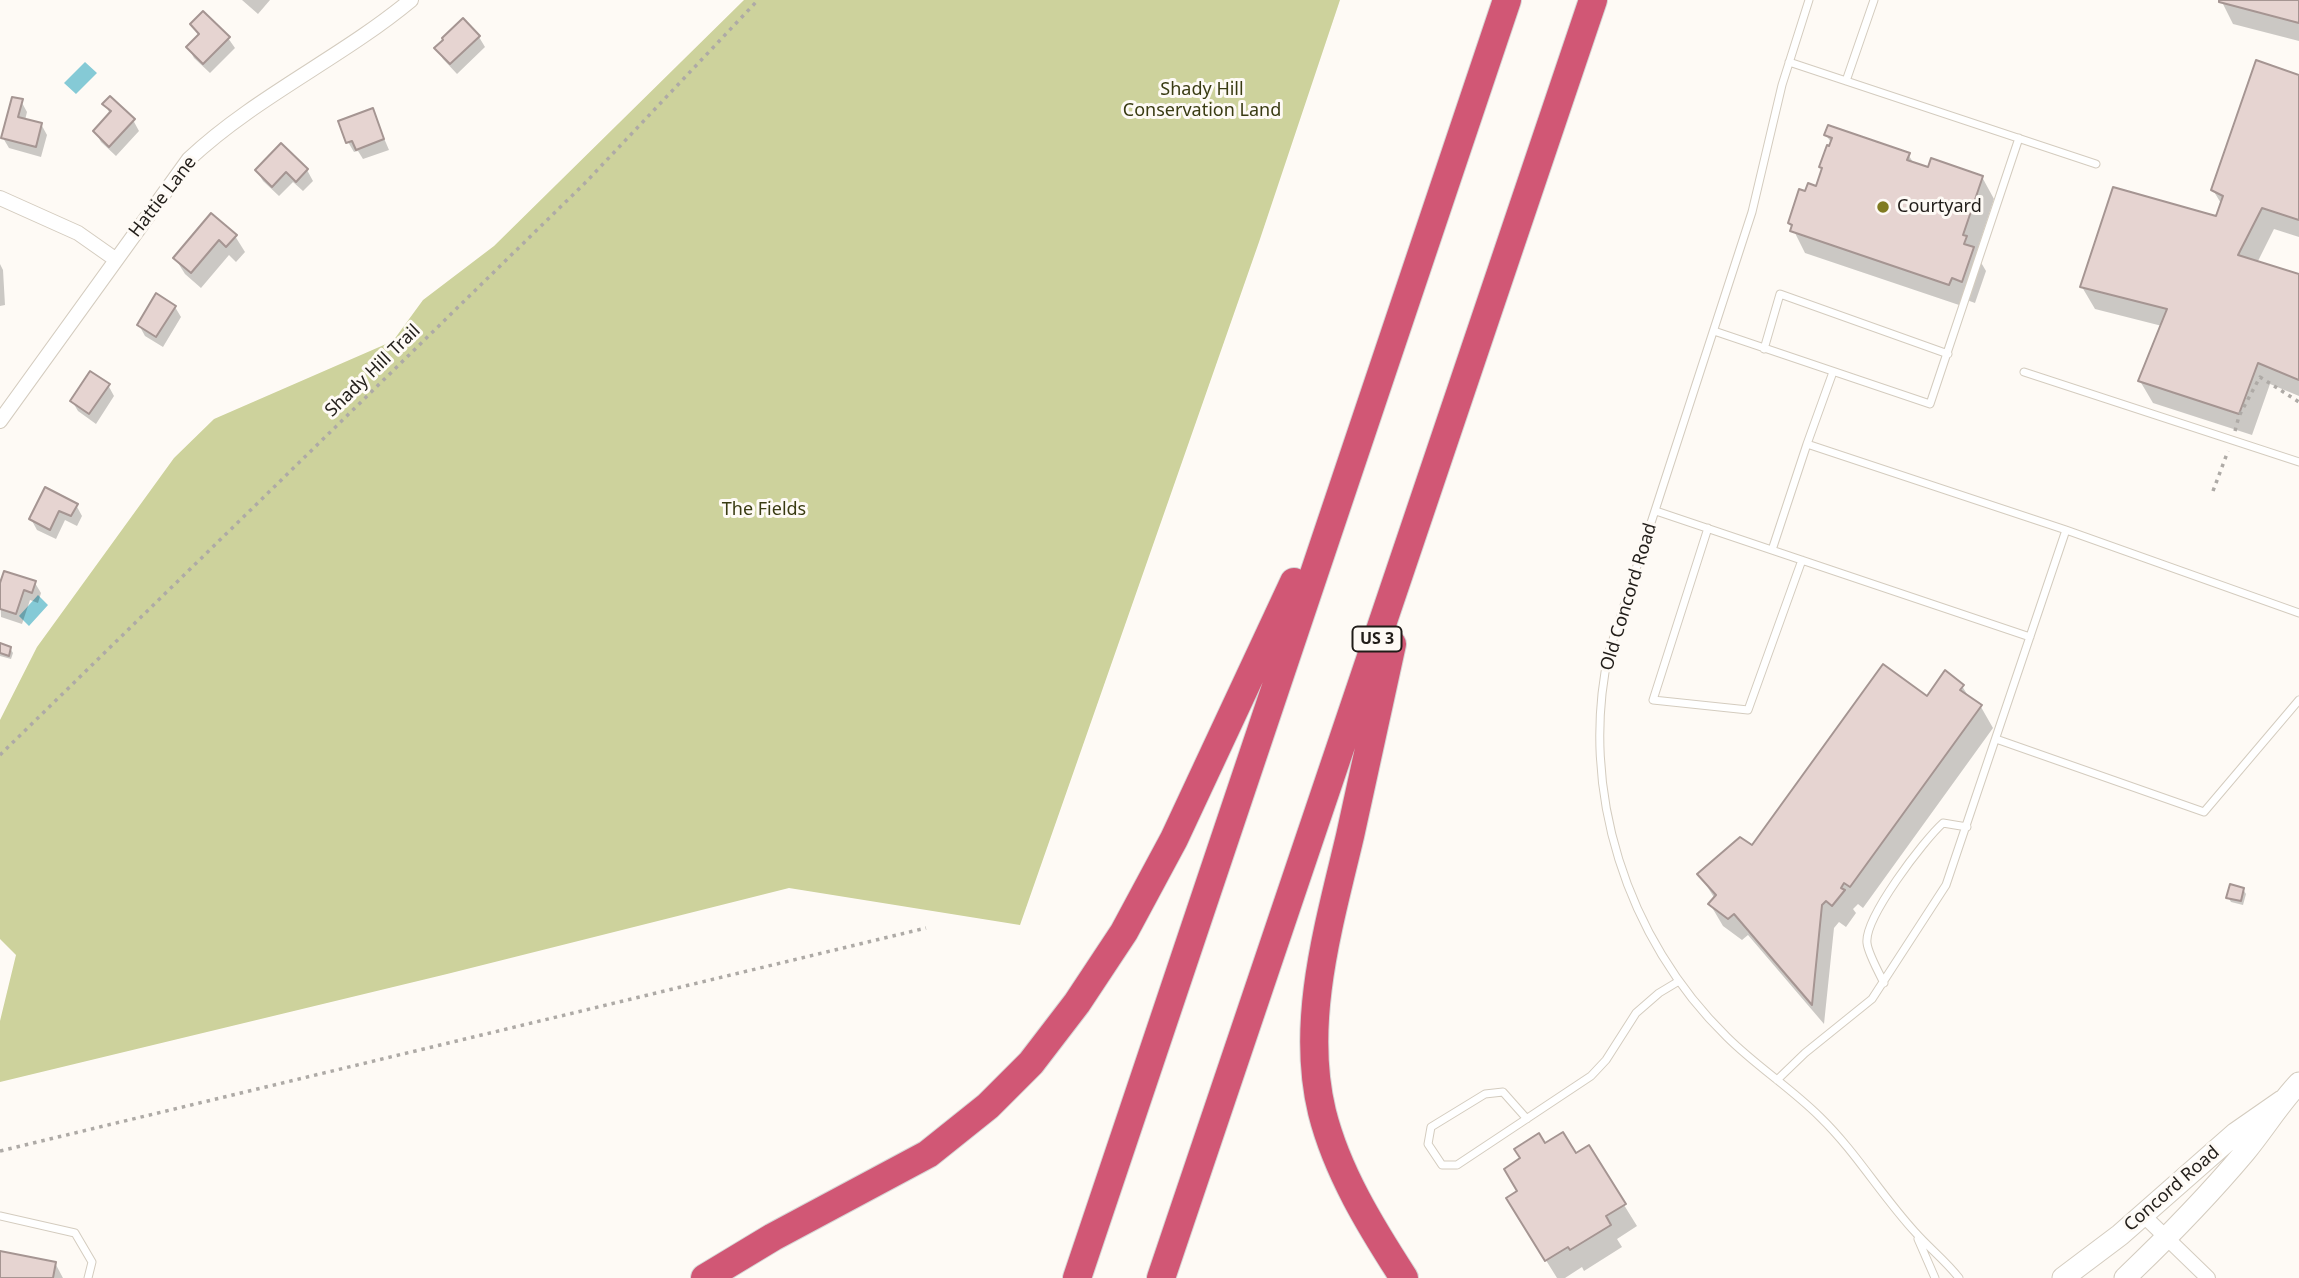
<!DOCTYPE html>
<html>
<head>
<meta charset="utf-8">
<style>
	body { margin:0 }
	canvas { display:block; background:#fefaf5 }
</style>
</head>
<body>
<canvas width="2299" height="1278"></canvas>
<script>
const c = document.querySelector('canvas').getContext('2d');
c.lineJoin = 'round';
function paint(path, color) { c.fillStyle = color; c.fill(path, 'evenodd'); }
function trace(path, color, width, dash) { c.strokeStyle = color; c.lineWidth = width; c.lineCap = dash ? 'butt' : 'round'; c.setLineDash(dash || []); c.stroke(path); }
function drawText(font, color, halo, rows, align = 'center') {
  c.font = font + ' "Noto Sans",sans-serif'; c.lineWidth = 6; c.setLineDash([]); c.textBaseline = 'middle'; c.strokeStyle = halo; c.fillStyle = color; for (const [text, x, y, turn = 0] of rows) {
    c.save(); c.translate(x, y); c.rotate((+turn || 0) * Math.PI / 180); c.textAlign = isNaN(turn) ? turn : align; if (halo) c.strokeText(text, 0, 0); c.fillText(text, 0, 0); c.restore();
  }
}
paint(new Path2D(`
	M744 0H1340L1259 242 1020 925 789 888 447 974 0 1082V1021L16 955 0 939V720L37 647 174 458 214 419 393 341 423 300 494 246Z`), '#cdd29c');
paint(new Path2D(`
	M85 62 97 73 76 94 64 83Z
	M38 595 48 605 29 626 19 616Z`), '#85cad6');
paint(new Path2D(`
	M242 0H270L258 14Z
	M2221 0H2299V41L2233 24Z
	M192 25 228 38 235 48 210 73 194 58 188 47 199 36Z
	M479 37 485 47 457 74 443 59 437 49Z
	M2299 77V237L2274 229 2257 263 2299 276V396L2270 384 2252 435 2153 403 2140 381 2162 326 2095 309 2082 287 2217 219 2222 205 2213 190Z
	M21 101 27 112 25 120 41 124 47 135 41 157 9 148 3 138Z
	M105 104 133 120 139 131 116 156 101 142 95 131 110 114Z
	M372 110 389 150 363 159 358 151 354 152 348 142Z
	M1826 135 1908 154 1914 164 1929 169 1982 177 1994 199 1976 254 1986 271 1975 303 1964 299 1962 306 1805 253 1790 223 1806 193 1817 188 1823 170 1821 167 1832 144Z
	M307 170 313 181 303 191 293 182 279 196 263 181 257 171Z
	M211 216 235 236 245 252 236 262 229 255 201 288 185 274 175 258Z
	M0 264 3 270 5 305 0 306Z
	M175 307 181 317 163 347 145 336 139 325Z
	M108 385 114 396 96 424 78 411 72 401Z
	M76 505 82 516 77 526 65 520 56 539 37 530 31 519Z
	M35 583 41 593 38 603 30 600 22 624 1 617 0 589Z
	M0 645 10 648 13 653 11 659 0 656Z
	M1962 686 1970 699 1981 707 1993 728 1863 908 1858 904 1853 909 1856 913 1846 927 1839 922 1834 928 1824 1024 1748 935 1742 940 1723 926 1710 904 1715 899 1700 875 1752 848 1928 698Z
	M2243 889 2246 894 2243 905 2231 902 2228 897Z
	M1545 1145 1576 1155 1624 1205 1637 1226 1617 1239 1622 1247 1584 1271 1582 1267 1565 1278H1557L1521 1220 1519 1192Z
	M0 1252 55 1263 63 1278H0Z`), '#0003');
const building = new Path2D(`
	M2219 0H2299V23L2219 2Z
	M203 11 230 37 203 64 186 47 199 34 190 24Z
	M463 18 480 36 450 64 434 48 443 40 442 38Z
	M2256 60 2299 75V220L2262 208 2238 255 2299 274V380L2258 363 2239 414 2138 381 2167 309 2080 287 2113 187 2216 216 2223 196 2211 190Z
	M110 96 135 119 109 147 93 131 111 111 102 104Z
	M12 97 23 99 18 117 42 123 36 147 1 138Z
	M373 108 384 139 356 150 352 141 346 143 338 121Z
	M1828 125 1910 153 1907 160 1928 167 1931 158 1983 176 1963 235 1967 236 1964 244 1974 247 1962 282 1952 278 1949 285 1790 231 1792 225 1788 223 1799 189 1805 191 1808 183 1816 186 1822 168 1819 167 1827 145 1829 146 1832 138 1824 135Z
	M281 143 308 169 296 182 286 172 272 187 255 170Z
	M211 213 237 235 226 247 219 240 191 273 173 258Z
	M156 293 176 306 156 337 137 325Z
	M90 371 110 384 89 414 70 401Z
	M45 487 78 504 71 516 59 511 50 530 29 519Z
	M4 571 36 581 32 593 24 590 16 614 0 609V583Z
	M0 643 11 647 9 656 0 653Z
	M1883 664 1927 696 1945 670 1964 685 1960 690 1982 705 1850 887 1844 883 1841 888 1845 890 1832 906 1826 901 1822 905 1812 1005 1734 914 1728 919 1708 904 1716 895 1697 874 1740 837 1752 845Z
	M2230 884 2244 888 2241 901 2226 898Z
	M1563 1132 1576 1153 1589 1145 1626 1204 1606 1216 1611 1225 1570 1250 1568 1247 1545 1261 1506 1198 1517 1191 1504 1169 1520 1158 1514 1149 1539 1133 1545 1143Z
	M0 1251 56 1262 53 1278H0Z`);
paint(building, '#e6d4d1');
trace(building, '#a59592', 2);
const lane = new Path2D(`
	M1809 0 1782 85 1752 212 1609 652C1578 789 1627 940 1727 1037 1756 1066 1791 1088 1820 1117 1856 1152 1881 1195 1915 1232 1929 1248 1946 1261 1959 1278
	M1789 62 2096 164
	M1846 81 1874 0
	M1714 331 1930 404 2019 138
	M1764 349 1780 294 1948 354
	M2024 372 2299 462
	M1807 444 1833 372
	M1656 511 2030 637
	M1708 528 1653 700 1748 710 1802 560
	M1772 550 1807 444 2066 530 2299 613
	M1996 739 2204 812 2299 700
	M1884 983C1879 973 1868 953 1867 943 1864 918 1924 840 1943 823L1967 827
	M1777 1080 1805 1053 1872 999 1946 885 2066 530
	M1527 1119 1503 1092 1485 1094 1431 1127 1428 1144 1442 1165H1457L1591 1076 1606 1060 1636 1013 1659 993 1679 981
	M0 1216 75 1233 92 1262 88 1278
	M1918 1239 1935 1278`);
const street = new Path2D(`
	M0 198 78 233 115 259
	M0 421 189 159C255 97 341 58 411 0
	M2143 1215 2208 1278`);
const secondary = new Path2D(`
	M2063 1278 2120 1235 2236 1133 2282 1101
	M2125 1278C2167 1238 2208 1196 2245 1152 2264 1129 2279 1104 2299 1083`);
const highway = new Path2D(`
	M1392 644C1378 708 1364 772 1350 836 1329 925 1300 1021 1322 1112 1337 1172 1371 1227 1404 1278
	M705 1278 773 1237 928 1154 988 1106 1031 1063 1077 1003 1124 932 1174 839 1294 582
	M1077 1278 1507 0
	M1161 1278 1593 0`);
trace(lane, '#d4ccbf', 9);
trace(street, '#d4ccbf', 16);
trace(secondary, '#d4ccbf', 23);
trace(highway, '#d7d6d6', 30);
trace(new Path2D(`
	M2235 431 2239 416 2260 377 2299 402
	M2213 491 2228 451
	M0 755 586 182 758 0
	M0 1151 926 928`), '#aeaaa6', 3.5, [3.5, 5]);
trace(lane, '#fff', 7);
trace(street, '#fff', 14);
trace(secondary, '#fff', 21);
trace(highway, '#d15775', 28);
for (const [x, y, r, color] of [
	[1883,207,7,"#807b21"]
]) { const dot = new Path2D(); dot.arc(x, y, r, 0, 2 * Math.PI); c.fillStyle = color; c.fill(dot); trace(dot, '#fefaf5', 2.5); }
for (const [x, y, w] of [
	[1377,639,49]
]) { const box = new Path2D(); box.roundRect(x - w / 2, y - 12.5, w, 25, 5); c.fillStyle = '#fefaf5'; c.fill(box); trace(box, '#211d19', 2); }
drawText('bold 16px', '#211d19', null, [
	["US 3",1377,639]
]);
drawText('18px', '#393b12', '#fefaf5', [
	["Shady Hill",1202,90],
	["Conservation Land",1202,111],
	["The Fields",764,510]
]);
drawText('18px', '#211d19', '#fefaf5', [
	["Hattie Lane",163,197,-52],
	["Shady Hill Trail",373,371,-44],
	["Old Concord Road",1629,597,-73],
	["Concord Road",2172,1189,-41]
]);
drawText('18px', '#211d19', '#fefaf5', [
	["Courtyard",1897,207]
], 'left');
</script>
</body>
</html>
